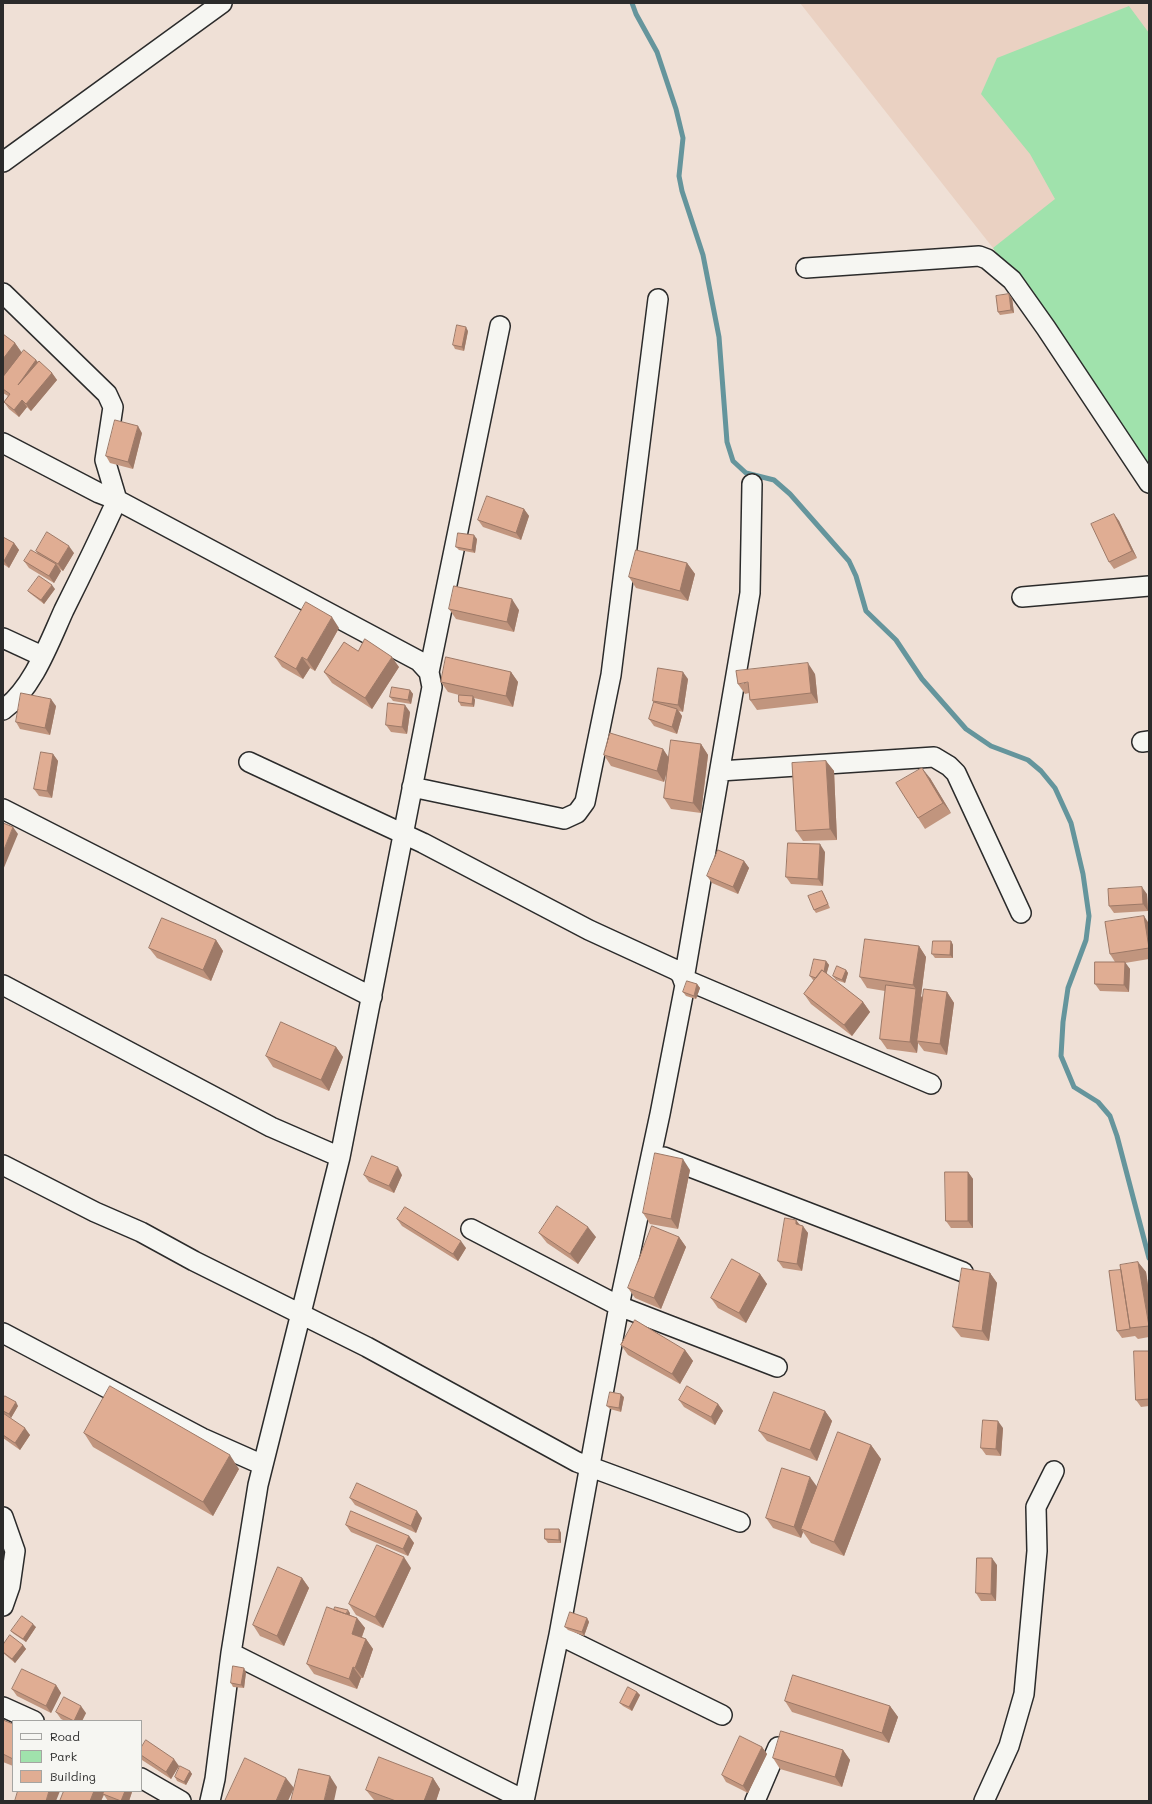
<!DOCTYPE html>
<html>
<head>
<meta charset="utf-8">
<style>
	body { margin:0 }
	#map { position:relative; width:1152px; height:1804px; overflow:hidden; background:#efe0d6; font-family:Mali,sans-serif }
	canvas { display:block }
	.frame { position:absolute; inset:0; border:4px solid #2b2b2b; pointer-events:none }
	.legend { position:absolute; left:12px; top:1720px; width:130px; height:72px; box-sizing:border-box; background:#f6f6f2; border:1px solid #a5a5a2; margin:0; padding:5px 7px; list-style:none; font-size:12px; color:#2b2b2b }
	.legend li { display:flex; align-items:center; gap:8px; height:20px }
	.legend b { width:20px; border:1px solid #a5a5a2 }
</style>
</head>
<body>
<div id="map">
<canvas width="1152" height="1804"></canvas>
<div class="frame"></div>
<ul class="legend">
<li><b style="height:5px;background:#f6f6f2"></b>Road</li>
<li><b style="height:11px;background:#a0e2ac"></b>Park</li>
<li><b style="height:11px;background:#e0ad93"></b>Building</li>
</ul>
</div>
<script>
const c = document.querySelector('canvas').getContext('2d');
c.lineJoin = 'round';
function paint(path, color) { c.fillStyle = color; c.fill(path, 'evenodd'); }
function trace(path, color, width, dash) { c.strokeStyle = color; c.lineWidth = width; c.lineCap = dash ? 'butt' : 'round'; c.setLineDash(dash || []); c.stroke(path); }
paint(new Path2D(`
	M800 3H1149V478L993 248Z`), '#ead1c2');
paint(new Path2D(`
	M1129 6 1149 33V478L993 248 1055 199 1030 154 981 94 997 58Z`), '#a0e2ac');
trace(new Path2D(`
	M632 3 636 14 657 52 676 109 683 138 679 176 682 191 703 255 719 337 727 442 733 461 746 473 774 480 790 494 849 561 856 576 866 611 896 640 922 679 966 729 991 746 1028 760 1041 771 1055 788 1071 823 1083 874 1089 916 1086 940 1068 988 1063 1022 1061 1056 1074 1087 1098 1102 1110 1116 1117 1136 1149 1258`), '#65959c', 5);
const minor = new Path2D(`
	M3 162 222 3
	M806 268 979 256 987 259 1012 280 1046 328 1149 483
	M3 293 107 394 113 407 105 460 117 500C100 537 82 574 64 610 49 643 33 688 3 710
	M3 443 99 493 117 500 419 661 429 672 432 687 340 1157 258 1485 231 1653 215 1779 210 1801
	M752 484 750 593 684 979 931 1084
	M1022 597 1149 586
	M3 638 42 656
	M429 672 500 326
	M1142 742 1149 741
	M249 762 423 843 589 930 676 970 681 974 685 985 660 1114 619 1306 559 1635 524 1801
	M720 771 934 757 949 766 956 773 1021 913
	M412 787 564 819 577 813 585 802 611 675 658 299
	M3 809 372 997
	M3 985 271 1127 340 1157
	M664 1157 963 1272
	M3 1165 95 1212 141 1232 194 1261 367 1347 577 1462 740 1522
	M471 1229 619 1306 777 1367
	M3 1333 202 1438 263 1465
	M3 1517 15 1551 10 1586 3 1606
	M559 1635 722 1715
	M231 1653 524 1800
	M3 1707 34 1721
	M141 1778 181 1801
	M755 1801 778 1747
	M984 1801 1009 1746 1024 1694 1037 1551 1036 1507 1054 1471`);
trace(minor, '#2b2b2b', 22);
trace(minor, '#f6f6f2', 19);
paint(new Path2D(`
	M1012 298 1014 313 1000 315 998 312Z
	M468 331 464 351 455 349 453 345Z
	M3 334 15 343 22 353 36 360 38 362 52 373 57 380 31 411 27 407 19 417 9 409 4 402 8 396 3 393Z
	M142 433 133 469 110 463 106 456Z
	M524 509 529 516 521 540 483 527 478 520Z
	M1114 514 1119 521 1137 558 1114 569 1109 562Z
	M3 537 14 543 19 550 9 568 3 564Z
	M477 539 475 553 459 550 456 547Z
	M36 551 74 553 63 571 58 568 61 571 54 583 29 568 24 561 38 554Z
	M687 563 695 574 688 601 636 588 629 577Z
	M55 589 44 604 31 594 28 591Z
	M449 609 519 610 514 632 456 619Z
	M339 628 315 671 310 668 303 679 282 667 275 657Z
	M358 651 399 667 372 709 332 683 324 672Z
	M511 672 518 682 513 707 474 698 475 700 474 707 461 706 459 702V695L448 692 441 682Z
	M815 674 818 703 757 710 750 700 749 693 745 694 738 684Z
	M688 679 683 712 679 711 682 716 677 734 654 726 649 719 654 703 653 701Z
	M410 690 413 694 411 704 393 701 390 697Z
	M56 706 50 735 20 729 16 722Z
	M410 712 407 734 391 732 386 725Z
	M701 744 708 755 701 813 671 809 664 798 667 770 664 782 611 766 604 755 663 749 669 758Z
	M53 754 58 761 52 798 39 796 34 789Z
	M826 761 834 771 837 840 803 841 796 831Z
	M930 778 951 813 925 829 918 818Z
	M825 852 823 886 791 884 786 877Z
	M744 861 749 868 738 894 712 883 707 876Z
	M822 891 824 894 830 908 816 913 814 910Z
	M1147 894 1148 911 1114 913 1109 906Z
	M1144 916 1149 924V959L1125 963 1130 969 1129 992 1100 991 1095 984 1115 962 1110 954Z
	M216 940 223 951 211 981 157 958 149 948Z
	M951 941 953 945V958H935L932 954Z
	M919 946 926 957 921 996 923 999 947 992 954 1003 947 1055 924 1051 918 1043 917 1053 887 1049 880 1039 885 991 867 988 860 977Z
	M826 961 829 965 826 974 863 1002 870 1012 852 1036 811 1004 804 994 814 980H813L810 976Z
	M846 970 848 973 845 983 836 980 833 976Z
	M697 984 700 988 696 999 686 996 683 992Z
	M336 1047 343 1057 329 1091 273 1067 266 1056Z
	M690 1170 678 1229 650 1224 643 1213Z
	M968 1172 973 1179V1228H951L946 1221Z
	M364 1175H402L394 1193 369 1182Z
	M397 1219 466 1248 458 1261 402 1226Z
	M796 1220 800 1225 808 1233 802 1271 783 1268 778 1261Z
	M539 1233 596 1237 578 1264 547 1243Z
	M679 1237 686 1247 661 1309 635 1298 628 1288Z
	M1138 1262 1146 1272 1149 1292V1337L1138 1339 1135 1336 1122 1338 1117 1331 1121 1270Z
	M990 1273 997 1283 989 1341 961 1337 953 1327Z
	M760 1274 767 1284 746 1323 718 1308 711 1298Z
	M621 1345 685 1350 693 1361 680 1384 628 1355Z
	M1149 1351V1406L1141 1407 1136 1400Z
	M624 1397 621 1412 610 1409 607 1406Z
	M3 1399 18 1406 11 1418 3 1413 30 1435 20 1450 3 1438Z
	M679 1400 718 1404 723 1411 715 1425 684 1407Z
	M825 1411 832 1421 817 1461 767 1441 759 1431Z
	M1003 1428 1001 1456 986 1455 981 1448Z
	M84 1433 239 1469 213 1516 93 1447Z
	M871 1445 881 1459 844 1556 811 1543 803 1532 801 1538 773 1528 766 1518 817 1487Z
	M350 1498 422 1518 416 1533 355 1505Z
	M346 1525 409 1536 414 1543 408 1556 351 1532Z
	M559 1529 561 1533V1543H548L545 1539Z
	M997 1565 996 1601H981L976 1593Z
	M411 1568 383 1628 356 1615 349 1604Z
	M302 1578 309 1588 284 1646 260 1636 253 1625Z
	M334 1610 350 1613V1615L357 1618 365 1628 362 1637 366 1639 373 1649 363 1678H361L357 1689 314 1674 307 1664Z
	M587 1618 589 1622 584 1636 568 1630 565 1627Z
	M36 1627 26 1642 14 1634 11 1631Z
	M3 1645H23L26 1649 15 1663 3 1653Z
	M246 1672 244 1688 233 1687 231 1683Z
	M56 1685 61 1693 51 1713 17 1696 12 1689Z
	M637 1692 640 1695 632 1711 623 1706 620 1703Z
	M785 1701 890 1706 898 1717 889 1743 792 1712Z
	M56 1712 86 1713 82 1721H65L61 1719Z
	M3 1720 13 1724V1766L3 1762Z
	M762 1747 767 1754 748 1793 726 1782 722 1775Z
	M141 1748 179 1766 171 1779 142 1760 141 1758Z
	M843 1750 850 1760 842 1787 780 1769 773 1758Z
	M190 1771 192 1774 186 1785 177 1781 175 1777Z
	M433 1778 440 1789 436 1801H375L374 1800 366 1790Z
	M64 1791H131L132 1792 129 1801H108L104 1795 101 1801H60Z`), '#c1957e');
paint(new Path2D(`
	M1009 294 1012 298 1014 313 1011 310Z
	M466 327 468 331 464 351 462 347Z
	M15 343 22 353 3 379V359Z
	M36 360 41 367 18 385Z
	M52 373 57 380 31 411 26 404Z
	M22 400 27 407 19 417 14 410Z
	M138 426 142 433 133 469 128 462Z
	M524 509 529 516 521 540 516 533Z
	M1114 514 1119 521 1137 558 1132 551Z
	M474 535 477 539 475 553 472 550Z
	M14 543 19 550 9 568 4 561Z
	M69 546 74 553 63 571 58 564Z
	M687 563 695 574 688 601 680 591Z
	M56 564 61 571 54 583 49 576Z
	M52 585 55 589 44 604 41 600Z
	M512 599 519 610 514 632 507 622Z
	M332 617 339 628 315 671 307 660Z
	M302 657 310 668 303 679 296 669Z
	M392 657 399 667 372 709 365 698Z
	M808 663 815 674 818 703 811 693Z
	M511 672 518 682 513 707 506 696Z
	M683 672 688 679 683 712 678 705Z
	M410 690 413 694 411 704 408 700Z
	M473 696 475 700 474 707 472 704Z
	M51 699 56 706 50 735 45 728Z
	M405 705 410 712 407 734 402 727Z
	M677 709 682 716 677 734 672 727Z
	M701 744 708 755 701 813 693 803Z
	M663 749 670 760 664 782 657 771Z
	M53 754 58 761 52 798 47 791Z
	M826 761 834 771 837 840 830 829Z
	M922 768 930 778 951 813 943 803Z
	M13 827 18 834 3 870V852Z
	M820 844 825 852 823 886 818 879Z
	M744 861 749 868 738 894 733 887Z
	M1142 887 1147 894 1148 911 1143 904Z
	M1144 916 1149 924V948Z
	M216 940 223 951 211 981 203 970Z
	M951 941 953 945V958L950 955Z
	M919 946 926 957 921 996 913 985Z
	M826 961 829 965 824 983 822 979Z
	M1125 962 1130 969 1129 992 1124 985Z
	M846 970 848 973 845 983 842 980Z
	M697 984 700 988 696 999 694 996Z
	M916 989 923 999 917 1041 918 1043 917 1053 910 1042Z
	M947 992 954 1003 947 1055 940 1044Z
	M863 1002 870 1012 852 1036 844 1025Z
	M336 1047 343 1057 329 1091 321 1080Z
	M683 1159 690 1170 678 1229 671 1219Z
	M398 1167 402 1175 394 1193 389 1186Z
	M968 1172 973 1179V1228L968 1221Z
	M796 1220 801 1227 796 1224Z
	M803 1226 808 1233 802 1271 797 1264Z
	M588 1227 596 1237 578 1264 570 1254Z
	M679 1237 686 1247 661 1309 654 1298Z
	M461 1241 466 1248 458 1261 453 1254Z
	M1138 1262 1146 1272 1149 1292V1326Z
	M990 1273 997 1283 989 1341 982 1331Z
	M760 1274 767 1284 746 1323 739 1313Z
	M685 1350 693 1361 680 1384 672 1374Z
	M621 1394 624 1397 621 1412 619 1408Z
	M16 1402 18 1406 11 1418 9 1414Z
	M718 1404 723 1411 715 1425 711 1417Z
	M825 1411 832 1421 817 1461 810 1450Z
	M998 1421 1003 1428 1001 1456 996 1449Z
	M25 1428 30 1435 20 1450 15 1443Z
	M871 1445 881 1459 844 1556 834 1542Z
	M230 1455 239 1469 213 1516 203 1502Z
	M810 1477 818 1488 801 1529 803 1532 801 1538 794 1527Z
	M417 1511 422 1518 416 1533 411 1526Z
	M559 1529 561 1533V1543L559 1540Z
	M409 1536 414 1543 408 1556 403 1549Z
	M404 1557 411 1568 383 1628 375 1617Z
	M992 1558 997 1565 996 1601 991 1594Z
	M302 1578 309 1588 284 1646 277 1636Z
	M348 1610 350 1613 348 1620 346 1617Z
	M357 1618 365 1628 359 1644 352 1634Z
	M587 1618 589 1622 584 1636 582 1632Z
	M33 1624 36 1627 26 1642 23 1639Z
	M366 1639 373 1649 363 1678 355 1668Z
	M23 1645 26 1649 15 1663 12 1659Z
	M353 1667 361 1678 357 1689 349 1679Z
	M244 1668 246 1672 244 1688 241 1685Z
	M56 1685 61 1693 51 1713 46 1706Z
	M637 1692 640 1695 632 1711 629 1707Z
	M81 1706 86 1713 82 1721H74Z
	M890 1706 898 1717 889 1743 882 1733Z
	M762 1747 767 1754 748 1793 743 1786Z
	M843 1750 850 1760 842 1787 835 1777Z
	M174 1759 179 1766 171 1779 166 1772Z
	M190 1771 192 1774 186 1785 184 1782Z
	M330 1776 337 1787 334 1801H324Z
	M286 1778 294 1788 288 1801H276Z
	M433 1778 440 1789 436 1801H424Z
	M49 1791H60L56 1801H46Z
	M94 1791H105L101 1801H90Z
	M125 1791H131L132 1792 129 1801H121Z`), '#9d7967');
const building = new Path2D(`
	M1009 294 1011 310 998 312 996 296Z
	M457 325 466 327 462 347 453 345Z
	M3 334 15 343 3 359Z
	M24 350 36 360 18 385 39 361 52 373 26 404 22 400 14 410 4 402 10 394 3 389V377Z
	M115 420 138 426 128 462 106 456Z
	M487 496 524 509 516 533 478 520Z
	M1114 514 1132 551 1109 562 1091 524Z
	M47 532 69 546 58 564 36 551Z
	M458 533 474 535 472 550 456 547Z
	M3 537 14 543 4 561 3 560Z
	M31 550 56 564 49 576 24 561Z
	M636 550 687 563 680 591 629 577Z
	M39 576 52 585 41 600 28 591Z
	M454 586 512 599 507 622 449 609Z
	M306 602 332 617 307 660 302 657 296 669 275 657Z
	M365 639 392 657 365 698 324 672 344 642 358 651Z
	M446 657 511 672 506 696 441 682Z
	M808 663 811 693 750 700 748 682 738 684 736 671Z
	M658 668 683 672 678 705 653 701Z
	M392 687 410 690 408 700 390 697Z
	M21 693 51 699 45 728 16 722Z
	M459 695 473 696 472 704 459 702Z
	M654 702 677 709 672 727 649 719Z
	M388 703 405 705 402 727 386 725Z
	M610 733 663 749 657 771 604 755Z
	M671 740 701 744 693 803 664 798Z
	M41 752 53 754 47 791 34 789Z
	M826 761 830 829 796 831 792 763Z
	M922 768 943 803 918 818 896 783Z
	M3 823 13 827 3 852Z
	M788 843 820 844 818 879 786 877Z
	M718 850 744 861 733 887 707 876Z
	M1142 887 1143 904 1109 906 1108 889Z
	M822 891 828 904 814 910 808 896Z
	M1144 916 1149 948 1110 954 1105 922Z
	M162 918 216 940 203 970 149 948Z
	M865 939 919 946 913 985 860 977Z
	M933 941H951L950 955 932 954Z
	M814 959 826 961 824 972 822 970 816 978 810 976Z
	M1095 962H1125L1124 985 1095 984Z
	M837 966 846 970 842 980 833 976Z
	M822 970 863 1002 844 1025 804 994Z
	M687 981 697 984 694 996 683 992Z
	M886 985 916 989 910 1042 880 1039Z
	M924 989 947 992 940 1044 917 1041Z
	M281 1022 336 1047 321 1080 266 1056Z
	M655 1153 683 1159 671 1219 643 1213Z
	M372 1156 398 1167 389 1186 364 1175Z
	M945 1172H968V1221H946Z
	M557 1206 588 1227 570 1254 539 1233Z
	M405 1207 461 1241 453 1254 397 1219Z
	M785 1218 796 1220V1224L803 1226 797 1264 778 1261Z
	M652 1226 679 1237 654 1298 628 1288Z
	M732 1259 760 1274 739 1313 711 1298Z
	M1138 1262 1149 1326 1130 1328 1120 1265Z
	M962 1268 990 1273 982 1331 953 1327Z
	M1121 1270 1130 1329 1117 1331 1109 1271Z
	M635 1320 685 1350 672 1374 621 1345Z
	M1134 1351H1149V1399L1136 1400Z
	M110 1386 230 1455 203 1502 84 1433Z
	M687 1386 718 1404 711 1417 679 1400Z
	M610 1392 621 1394 619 1408 607 1406Z
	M774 1392 825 1411 810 1450 759 1431Z
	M5 1396 16 1402 9 1414 3 1411V1399Z
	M3 1413 25 1428 15 1443 3 1435Z
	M983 1420 998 1421 996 1449 981 1448Z
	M838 1432 871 1445 834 1542 801 1529Z
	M782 1468 810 1477 794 1527 766 1518Z
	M357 1483 417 1511 411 1526 350 1498Z
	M351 1511 409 1536 403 1549 346 1525Z
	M545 1529H559V1540L545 1539Z
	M377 1545 404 1557 375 1617 349 1604Z
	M977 1558H992L991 1594 976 1593Z
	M278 1567 302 1578 277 1636 253 1625Z
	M327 1607 357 1618 352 1634 366 1639 355 1668 353 1667 349 1679 307 1664Z
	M335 1607 348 1610 346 1614 334 1610Z
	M570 1612 587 1618 582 1632 565 1627Z
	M22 1616 33 1624 23 1639 11 1631Z
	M10 1635 23 1645 12 1659 3 1652V1645Z
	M233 1666 244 1668 241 1685 231 1683Z
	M22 1669 56 1685 46 1706 12 1689Z
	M793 1675 890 1706 882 1733 785 1701Z
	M628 1687 637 1692 629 1707 620 1703Z
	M64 1697 81 1706 74 1721 56 1712Z
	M3 1720 13 1724V1759L3 1754Z
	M781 1731 843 1750 835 1777 773 1758Z
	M740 1736 762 1747 743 1786 722 1775Z
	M146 1740 174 1759 166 1772 141 1755V1748Z
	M379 1757 433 1778 424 1801H396L366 1790Z
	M245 1758 286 1778 276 1801H225Z
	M180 1766 190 1771 184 1782 175 1777Z
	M299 1769 330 1776 324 1801H291Z
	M18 1791H49L46 1801H15Z
	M64 1791H94L90 1801H60Z
	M104 1791H125L121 1801 103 1794Z`);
paint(building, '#e0ad93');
trace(building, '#9d7967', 1);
</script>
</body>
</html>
